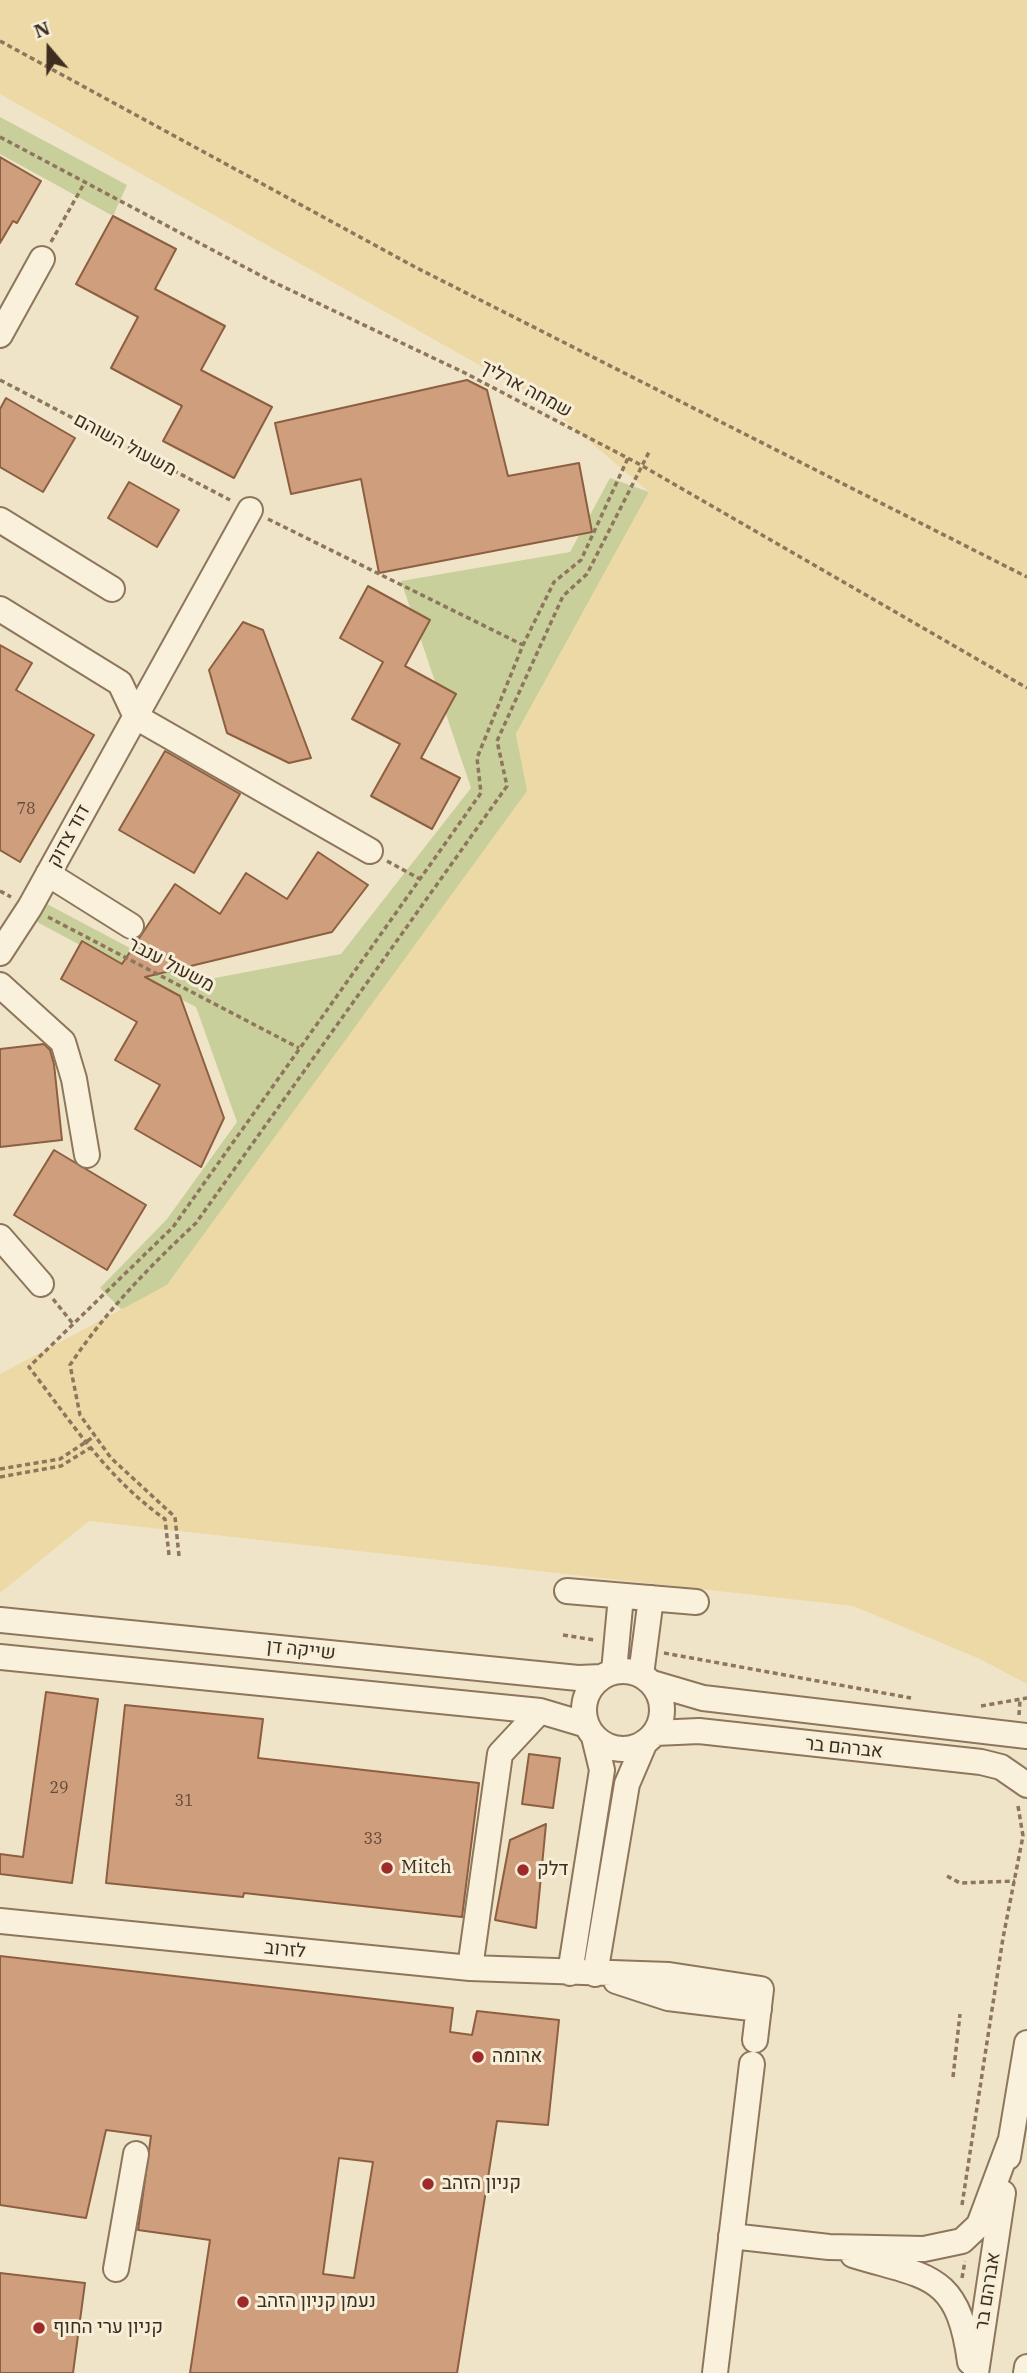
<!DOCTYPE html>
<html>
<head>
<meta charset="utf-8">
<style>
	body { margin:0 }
	#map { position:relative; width:1027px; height:2373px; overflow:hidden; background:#f0e4c8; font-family:"IBM Plex Serif",serif }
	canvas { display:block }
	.north { position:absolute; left:14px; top:14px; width:70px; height:70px; -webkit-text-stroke:5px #f7eed8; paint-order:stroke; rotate:340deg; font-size:19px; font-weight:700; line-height:28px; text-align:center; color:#3d2e20 }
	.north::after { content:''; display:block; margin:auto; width:24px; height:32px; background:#3d2e20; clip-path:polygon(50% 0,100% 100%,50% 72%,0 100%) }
</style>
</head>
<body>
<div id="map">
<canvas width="1027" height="2373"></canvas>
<div class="north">N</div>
</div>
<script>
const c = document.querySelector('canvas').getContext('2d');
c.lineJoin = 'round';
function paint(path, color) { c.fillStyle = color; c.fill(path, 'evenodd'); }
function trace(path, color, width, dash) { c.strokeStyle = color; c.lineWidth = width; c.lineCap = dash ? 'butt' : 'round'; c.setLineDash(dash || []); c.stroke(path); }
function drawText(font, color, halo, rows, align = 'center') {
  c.font = font + ' "IBM Plex Serif",Heebo,serif'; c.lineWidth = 6; c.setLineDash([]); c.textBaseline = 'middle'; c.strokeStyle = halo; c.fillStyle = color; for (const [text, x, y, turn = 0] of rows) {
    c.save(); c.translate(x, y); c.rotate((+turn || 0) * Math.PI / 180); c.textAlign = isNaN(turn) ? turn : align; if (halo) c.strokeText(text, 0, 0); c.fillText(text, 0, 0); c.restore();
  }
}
paint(new Path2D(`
	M0 117 127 185 113 216 0 154Z
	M610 478 649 492 516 734 528 791 167 1285 122 1310 100 1288 167 1219 237 1122 196 1007 37 922 47 904 194 982 341 954 471 788 401 581 570 552Z`), '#c9cf9b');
paint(new Path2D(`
	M0 0H1027V1684L980 1659 853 1606 89 1521 0 1593V1374L167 1285 527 791 516 734 649 492 541 400 0 94Z`), '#ecd9a5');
const building = new Path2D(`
	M0 157 41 181 17 223 13 221 0 243Z
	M113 216 176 249 155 289 225 326 201 370 272 407 234 478 163 441 182 406 111 368 138 317 76 284Z
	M467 380 487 390 508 476 579 463 592 532 379 573 361 479 291 494 275 423Z
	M6 398 75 438 43 492 0 467V409Z
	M129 482 179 510 157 547 108 518Z
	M368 586 430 620 405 666 456 694 421 758 460 778 432 829 371 796 400 744 352 719 383 662 340 638Z
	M243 622 263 630 311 758 289 763 227 733 209 670Z
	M0 645 32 663 16 690 94 735 20 862 0 850Z
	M165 751 240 794 194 873 119 830Z
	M318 852 368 885 332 932 145 977 180 996 224 1118 201 1167 135 1129 160 1085 115 1060 137 1022 61 979 82 941 122 964 175 884 220 914 246 873 287 899Z
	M44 1044 50 1050 54 1064 62 1140 0 1147V1049Z
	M54 1150 146 1205 107 1270 14 1215Z
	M46 1692 98 1699 72 1883 0 1874V1854L23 1857Z
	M125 1705 263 1719 258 1758 479 1783 462 1917 244 1893 243 1897 106 1883Z
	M529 1754 560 1758 553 1808 522 1804Z
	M546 1824 536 1928 495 1920 510 1840Z
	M0 1956 453 2008 450 2032 472 2035 477 2011 559 2020 548 2125 497 2121 457 2373H190L210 2240 138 2230 151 2136 106 2130 86 2218 0 2205ZM339 2158 373 2162 354 2278 323 2274Z
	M0 2273 85 2283 73 2373H0Z`);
paint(building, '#cf9f7d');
trace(building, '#8d5f41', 2);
const minor = new Path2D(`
	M0 335 42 259
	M0 520 112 589
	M0 609 120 683 136 717
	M136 717 370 851
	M48 874 131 926
	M0 953 30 907 250 510
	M0 985 63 1042 74 1079 87 1155
	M0 1237 41 1284
	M567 1591 696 1602
	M0 1620 578 1678 602 1677
	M0 1657 540 1711 587 1725
	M584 1710a39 39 0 1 1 78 0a39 39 0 1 1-78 0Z
	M614 1671 621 1596
	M641 1675 651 1598
	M652 1683 703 1698 1027 1736
	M655 1733 699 1731 981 1762 1001 1767 1027 1785
	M0 1921 470 1968 669 1975 761 1989 755 2040
	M470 1968 500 1754 540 1711
	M570 1973 602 1770 594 1737
	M595 1974 627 1784 645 1742
	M616 1981 668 1998 759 2009
	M1008 2157 1027 2043
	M731 2236 829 2247 924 2249 962 2241 979 2225 1010 2142
	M853 2255C928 2278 958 2272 970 2362
	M116 2269 136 2154
	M715 2373 752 2064
	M976 2373 1003 2193
	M1026 2373 1027 2367`);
trace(minor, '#8d765c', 28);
trace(new Path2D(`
	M0 41 415 267 1027 577
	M0 137 269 280 465 373 641 465 1027 688
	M51 242 85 182
	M0 380 230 500
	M268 519 523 645
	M387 861 420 879
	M0 891 11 897
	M48 917 299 1048
	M53 1299 74 1325
	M0 1469 60 1459 95 1436
	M0 1477 61 1466 90 1448
	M169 1555 165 1519C108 1479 71 1422 29 1367L173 1227 481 793 477 758 523 645 554 582 581 560 628 458
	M179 1556 175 1517 111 1458 80 1415 70 1365C106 1311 149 1267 196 1223L507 786 497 741 563 596 587 574 649 452
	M563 1635 595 1640
	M664 1653 911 1698
	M981 1706 1027 1698
	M1019 1715 1020 1700
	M947 1876 960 1883 1015 1881
	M953 2077 960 2014
	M962 2205 1003 1938 1023 1836 1018 1806
	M962 2278 965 2261`), '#8d765c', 3.5, [5, 3.5]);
trace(minor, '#faf1dc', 24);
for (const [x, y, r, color] of [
	[387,1868,7,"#9e2a2b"],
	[523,1870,7,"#9e2a2b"],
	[478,2057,7,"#9e2a2b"],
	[428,2184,7,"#9e2a2b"],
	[243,2302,7,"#9e2a2b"],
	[39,2328,7,"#9e2a2b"]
]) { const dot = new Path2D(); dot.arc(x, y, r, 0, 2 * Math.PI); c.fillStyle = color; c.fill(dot); trace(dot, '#f7eed8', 2.5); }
drawText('16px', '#624a37', null, [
	["78",26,809],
	["29",59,1788],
	["31",184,1801],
	["33",373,1839]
]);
drawText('19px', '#3d2e20', '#f7eed8', [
	["שמחה ארליך",526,389,28],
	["משעול השוהם",125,445,28],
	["דוד צדוק",69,836,-61],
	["משעול ענבר",171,965,28],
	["שייקה דן",301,1650,6],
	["אברהם בר",844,1748,6],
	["לזרוב",285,1950,6],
	["אברהם בר",988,2291,-81]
]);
drawText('19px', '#3d2e20', '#f7eed8', [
	["Mitch",401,1868],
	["דלק",537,1870],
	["ארומה",492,2057],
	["קניון הזהב",442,2184],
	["נעמן קניון הזהב",257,2302],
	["קניון ערי החוף",53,2328]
], 'left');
</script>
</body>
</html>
